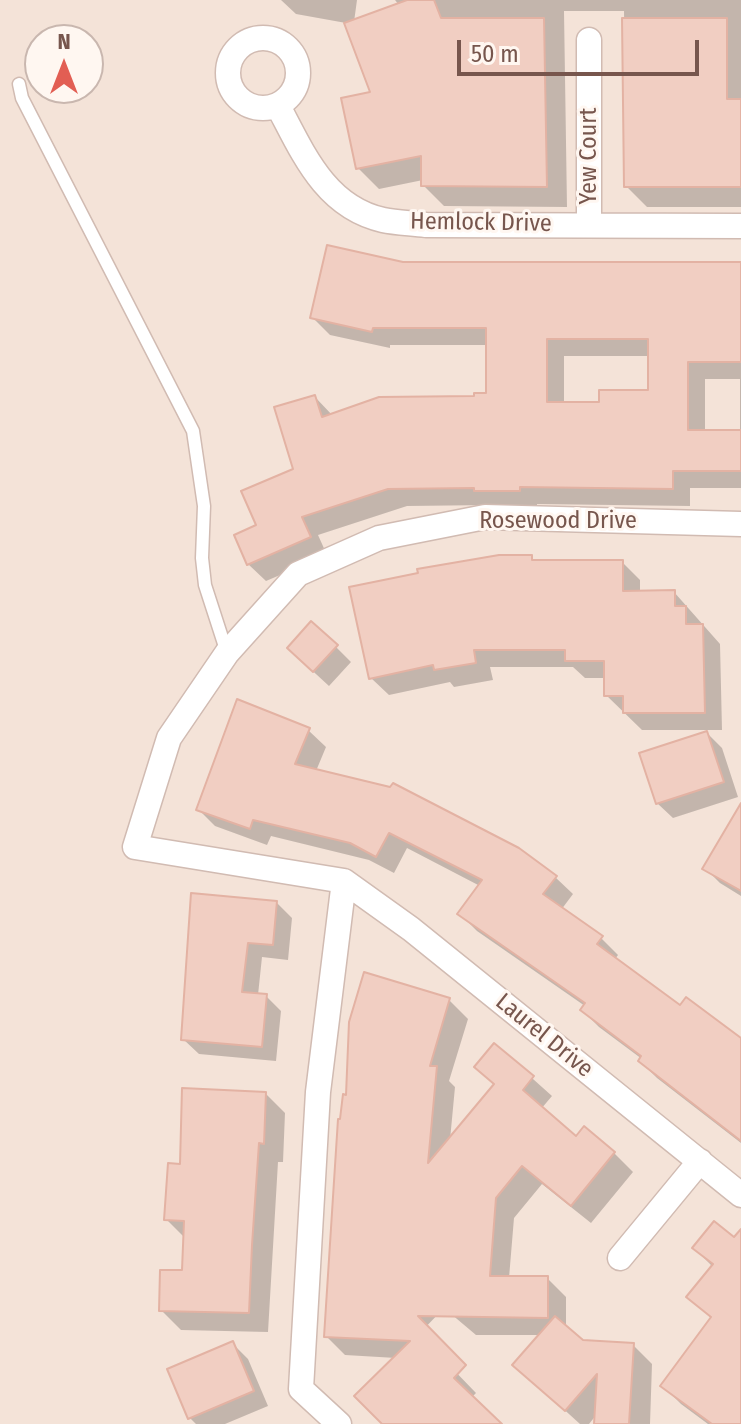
<!DOCTYPE html>
<html>
<head>
<meta charset="utf-8">
<style>
	body { margin:0 }
	#map { position:relative; width:741px; height:1424px; overflow:hidden; background:#fcf2ea; font-family:"Fira Sans Condensed",sans-serif }
	canvas { display:block }
	.north { position:absolute; left:24px; top:24px; width:80px; height:80px; box-sizing:border-box; background:#fff7f1; border:2px solid #c9b7af; border-radius:50%; rotate:0deg; font-size:22px; font-weight:700; line-height:32px; text-align:center; color:#77564d }
	.north::after { content:''; display:block; margin:auto; width:28px; height:36px; background:#e25e53; clip-path:polygon(50% 0,100% 100%,50% 72%,0 100%) }
	.scale { position:absolute; left:457px; top:40px; width:242px; height:36px; box-sizing:border-box; border:4px solid #77564d; border-top:0; padding-left:10px; font-size:24px; line-height:28px; white-space:nowrap; color:#77564d; -webkit-text-stroke:6px #fff7f1; paint-order:stroke }
</style>
</head>
<body>
<div id="map">
<canvas width="741" height="1424"></canvas>
<div class="north">N</div>
<div class="scale">50 m</div>
</div>
<script>
const c = document.querySelector('canvas').getContext('2d');
c.lineJoin = 'round';
function paint(path, color) { c.fillStyle = color; c.fill(path, 'evenodd'); }
function trace(path, color, width, dash) { c.strokeStyle = color; c.lineWidth = width; c.lineCap = dash ? 'butt' : 'round'; c.setLineDash(dash || []); c.stroke(path); }
function drawText(font, color, halo, rows, align = 'center') {
  c.font = font + ' "Fira Sans Condensed",sans-serif'; c.lineWidth = 6; c.setLineDash([]); c.textBaseline = 'middle'; c.strokeStyle = halo; c.fillStyle = color; for (const [text, x, y, turn = 0] of rows) {
    c.save(); c.translate(x, y); c.rotate((+turn || 0) * Math.PI / 180); c.textAlign = isNaN(turn) ? turn : align; if (halo) c.strokeText(text, 0, 0); c.fillText(text, 0, 0); c.restore();
  }
}
paint(new Path2D(`
	M0 0H741V1424H0ZM40 40H88V88H40Z`), '#f4e3d8');
paint(new Path2D(`
	M281 0H357L354 22 399 5 395 0H741V207H647L626 186 624 11H564L567 207 444 206 423 185V180L379 189 358 168 373 94 346 23 296 14Z
	M403 264 741 265V488H690V506L537 504V508L491 505 407 506 318 535 327 555 266 581 248 564 259 526 295 470 315 397 333 416 488 395V345H390V348L330 335 312 317ZM564 356H650V392L601 404H564ZM705 379H740V432H705Z
	M531 557 536 562H622L640 580V592H674L720 644 722 730H642L606 695V678H585L573 667H490L493 680 454 687 450 682 389 695 371 678Z
	M336 647 351 662 329 686 304 663Z
	M308 730 326 747 316 771 555 877 573 894 561 910 601 938 618 955 615 959 680 1008 741 1040V1143L657 1078 640 1061 642 1059 599 1027 582 1010 585 1006 477 931 460 914 480 886 407 848 394 873 369 860 271 836 267 845 215 826 198 809Z
	M707 733 722 748 738 797 673 818 657 803Z
	M741 807V896L720 883 705 868Z
	M193 895 277 903 292 918 288 960 262 957 258 995 266 996 281 1011 276 1061 199 1054 183 1039Z
	M449 1000 468 1019 449 1081 455 1087 450 1140 495 1086 477 1067 495 1045 552 1096 541 1109 577 1139 614 1153 633 1172 591 1223 542 1184 514 1218 509 1278H547L566 1297V1327L583 1342 633 1345 652 1364 650 1424H597V1414L589 1424H580L515 1365 541 1335H476L444 1308 419 1334 476 1393 471 1398 499 1424H384L396 1358 345 1355 326 1336Z
	M265 1093 285 1113 283 1162H278L268 1332 181 1330 161 1310 184 1272 185 1238 166 1219 182 1166Z
	M741 1245V1424H708L681 1404 663 1386 712 1319 689 1297 713 1267 694 1248Z
	M233 1344 248 1359 268 1406 225 1424H196L189 1417Z`), '#0003');
const building = new Path2D(`
	M407 0H434L441 18H544L547 187 421 186V156L356 169 341 98 370 92 344 23Z
	M622 18H727V99H741V187H624Z
	M327 245 403 262H741V362H688V430H741V471H673V489L520 487V491H474V488L388 489 302 517 311 537 247 565 234 535 256 525 241 491 293 469 274 407 315 395 322 417 379 397 474 396V393H486V328H373L372 332 310 318ZM547 339H648V390H599V402H547Z
	M499 555H532V560H623V591L675 590V606H686V624H703L705 713H623V696H604V661H565V650H474L476 663 434 670 433 665 369 679 349 587 418 573 417 569Z
	M311 621 338 645 313 672 287 648Z
	M237 699 310 728 295 764 390 787 393 783 519 848 557 876 543 894 603 936 597 944 680 1005 686 997 741 1038V1141L638 1061 641 1056 580 1010 585 1003 457 914 482 880 389 833 376 857 350 843 253 820 250 829 196 810Z
	M707 731 724 782 656 804 639 753Z
	M741 803V891L702 869Z
	M191 893 277 901 273 945 248 943 242 992 267 994 262 1047 181 1040Z
	M364 972 450 998 430 1066H437L428 1163 494 1084 474 1067 494 1043 534 1076 523 1090 576 1136 584 1126 615 1152 571 1206 522 1166 496 1198 490 1276H548V1318L418 1316 466 1365 454 1378 502 1424H382L354 1396 410 1341 324 1337 338 1119H340L343 1094 346 1095 349 1022Z
	M182 1088 266 1092 264 1144 259 1143 252 1245 249 1313 159 1311 160 1270H182L184 1221 164 1220 168 1163 180 1164Z
	M714 1221 734 1237 741 1229V1424H712L660 1386 711 1317 686 1297 713 1264 692 1248Z
	M555 1316 583 1340 634 1343 629 1424H594L597 1374 565 1411 512 1365Z
	M233 1341 254 1391 188 1419 167 1369Z`);
paint(building, '#f1cec2');
trace(building, '#e3b2a3', 2);
const lane = new Path2D(`
	M19 84 22 98 193 431 204 506 202 558 205 585 227 653`);
const street = new Path2D(`
	M228 73a35 35 0 1 1 70 0a35 35 0 1 1-70 0Z
	M589 40V224
	M278 106C303 153 325 207 383 220 397 223 412 223 426 225L741 226
	M344 881 411 929 741 1195
	M620 1258 700 1161
	M339 1424 301 1389 318 1092 344 881 135 847 169 738 227 653 298 574 379 538 485 517 741 524`);
trace(lane, '#d1bbb2', 15);
trace(street, '#d1bbb2', 27);
trace(lane, '#fff', 12);
trace(street, '#fff', 24);
drawText('24px', '#77564d', '#fff7f1', [
	["Yew Court",589,156,-90],
	["Hemlock Drive",481,223,1],
	["Rosewood Drive",558,521],
	["Laurel Drive",544,1036,39]
]);
</script>
</body>
</html>
